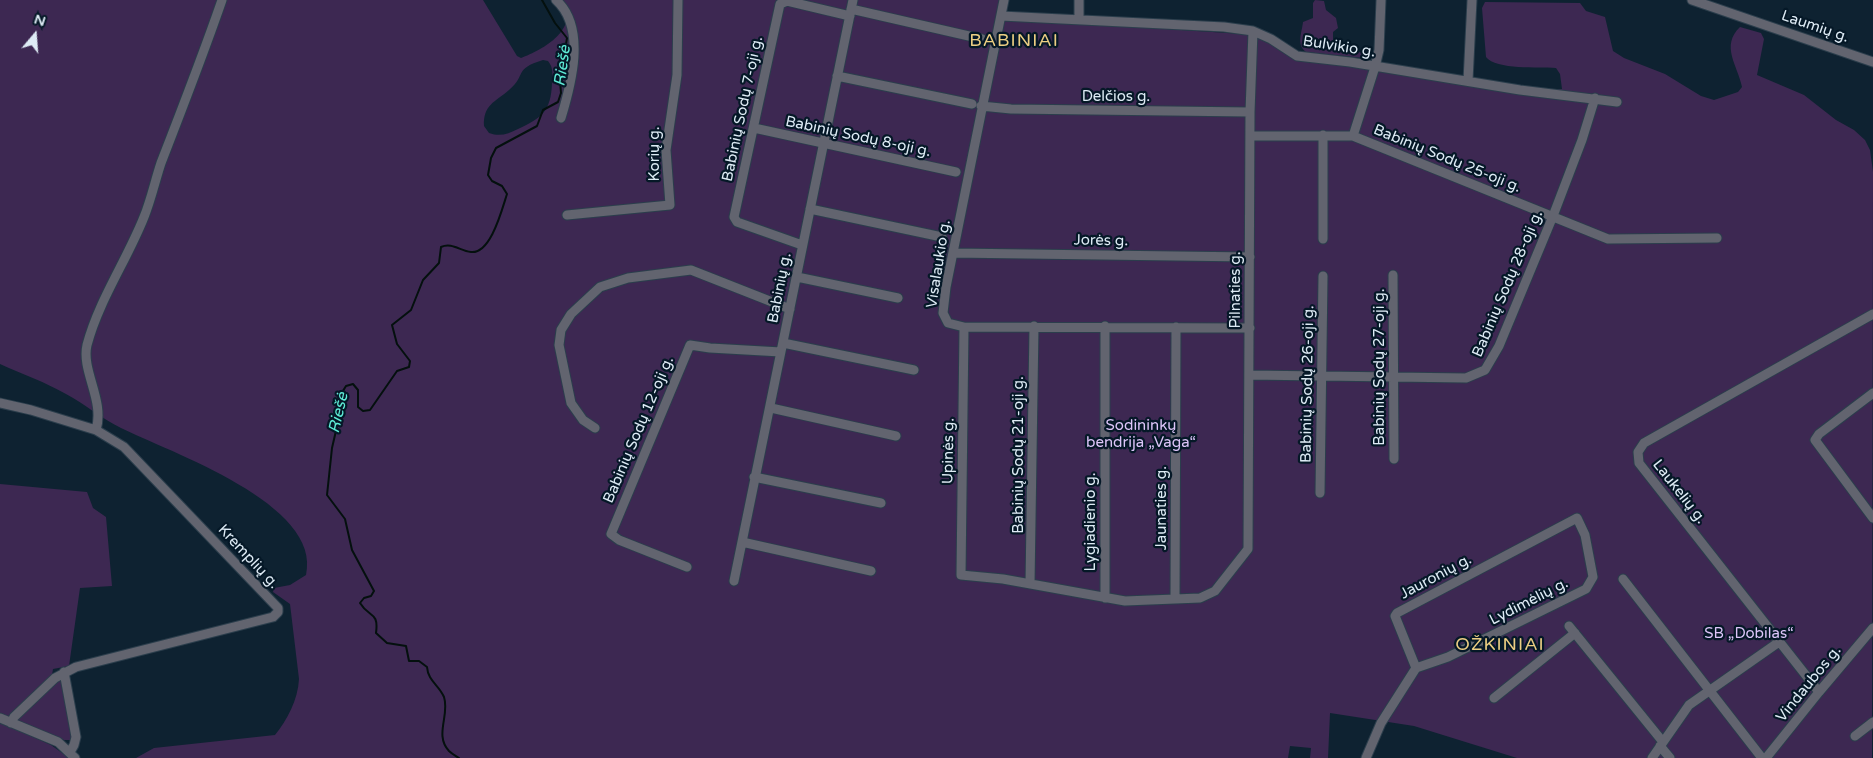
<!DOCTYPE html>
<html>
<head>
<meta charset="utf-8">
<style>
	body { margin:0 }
	#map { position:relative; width:1873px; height:758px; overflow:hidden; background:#0e2231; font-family:"Varela Round",sans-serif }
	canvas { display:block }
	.north { position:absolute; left:10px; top:10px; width:50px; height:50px; -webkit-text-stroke:4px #051827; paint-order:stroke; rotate:18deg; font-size:14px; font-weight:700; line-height:20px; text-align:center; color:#deebf5 }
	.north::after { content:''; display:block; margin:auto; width:18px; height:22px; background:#deebf5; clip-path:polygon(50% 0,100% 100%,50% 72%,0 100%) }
</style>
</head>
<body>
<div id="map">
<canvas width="1873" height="758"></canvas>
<div class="north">N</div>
</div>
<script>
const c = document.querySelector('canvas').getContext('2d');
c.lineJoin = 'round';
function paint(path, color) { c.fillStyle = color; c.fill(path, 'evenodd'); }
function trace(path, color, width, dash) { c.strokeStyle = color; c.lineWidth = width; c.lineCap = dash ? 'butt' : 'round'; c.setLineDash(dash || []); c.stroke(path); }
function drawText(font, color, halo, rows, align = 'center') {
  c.font = font + ' "Varela Round",sans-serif'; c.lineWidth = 4.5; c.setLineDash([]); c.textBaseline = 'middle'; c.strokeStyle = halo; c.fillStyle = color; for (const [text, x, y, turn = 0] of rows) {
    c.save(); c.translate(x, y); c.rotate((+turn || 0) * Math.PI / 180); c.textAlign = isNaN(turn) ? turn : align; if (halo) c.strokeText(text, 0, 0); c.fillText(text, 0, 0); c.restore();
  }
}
paint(new Path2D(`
	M0 0H483L517 56 521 58C543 50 582 28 561 0H1001L998 18 1258 35 1299 59 1523 93 1562 89 1560 74 1556 68C1539 67 1496 70 1486 57L1482 8 1485 2 1580 3 1586 11 1605 17 1613 51 1624 58 1665 74 1701 96 1714 100 1738 92 1742 87C1738 66 1720 46 1740 27L1761 33 1764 39 1757 75 1804 95 1836 120 1854 130 1865 140 1870 150 1873 172 1872 758H1517L1414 726 1330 713 1328 758H1310L1311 748 1290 746 1288 758H136L154 748 275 735C287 720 298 700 299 679L290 604 273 592 274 588 290 585 306 575C323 504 169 452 121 428 102 419 85 404 66 394 45 382 22 374 0 364ZM543 60 548 61C554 68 552 75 552 83 551 111 542 118 518 129 508 134 500 137 489 133L484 126C483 105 495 102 509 90 527 75 513 69 543 60Z
	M1315 0 1324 1 1326 10 1336 18 1338 28 1333 32V43L1336 47 1363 53 1366 55 1364 58 1306 52C1296 45 1302 32 1303 22L1313 18V3Z
	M0 484 87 492 93 508 106 517 112 586 80 588 69 666 53 669 52 675 8 718 0 714Z
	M61 680 72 738 71 740H64L17 720 48 686Z
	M0 722 51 745 69 758H0Z`), '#3d2852');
trace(new Path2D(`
	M459 758C456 756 452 754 449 751 434 735 450 715 444 697 439 685 428 681 427 667L419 661H409L406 646 387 643 376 633C379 611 369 618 360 603L364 598 371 596 374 591 352 550 345 519 327 495 332 448 338 422V409L341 394 346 386 353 384 358 390V407L363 411 370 410 397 371 409 367 410 361 397 344 392 325 411 310 423 280 439 263 441 247C452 242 460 251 471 252 491 254 502 209 507 194L502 186 492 181 488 175 491 158 496 148 537 126 543 110 558 102 561 93 560 80 567 38 555 23 542 0`), '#04100e', 2);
const street = new Path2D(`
	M556 0C587 28 571 85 561 118
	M1004 0 946 287 943 313 948 323 964 327 1250 328
	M1692 0 1873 62
	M851 9 982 39
	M1001 16 1224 27 1253 31 1271 39 1297 56 1350 62 1520 90 1617 102
	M1079 20V0
	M837 76 972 104
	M1468 81 1472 0
	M981 106 1011 109 1250 112
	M754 128 956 172
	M1251 136H1353L1608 239 1717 238
	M1353 136 1375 67 1379 50 1381 0
	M810 209 942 237
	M567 215 670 205 666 150 677 75 678 0
	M1323 239V135
	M802 245 737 222 734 217 780 4 787 1 850 16
	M953 253 1250 257
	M1393 275 1394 459
	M797 277 898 298
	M1105 326V598
	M964 327 961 575 1003 579 1125 601 1200 598 1215 591 1248 549 1250 112 1253 31
	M783 343 914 370
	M1249 375 1466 378 1485 370 1499 346 1553 216 1582 140 1595 98
	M1873 393 1819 434 1815 440 1873 518
	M0 403 31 410 96 430 124 447 278 608V612L273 617 76 667 55 678 14 717 11 723
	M771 408 896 436
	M595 428 583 420 571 403 559 345 561 330 571 314 600 287 628 278 691 270 790 309
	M96 430C105 400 81 371 87 345 99 300 127 260 144 217 151 200 155 181 161 163 182 109 203 55 222 0
	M754 477 881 503
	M1320 493 1323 276
	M742 542 871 571
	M687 567 619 540 611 534 690 345 710 348 781 352
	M1623 579 1762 758
	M734 581 853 0
	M1030 584 1034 326
	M1175 598 1176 327
	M1569 626 1663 742
	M64 672 76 737 74 745 70 752
	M1819 692 1639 463 1638 452 1644 443 1873 314
	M1494 698 1575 633
	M0 718 58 742 75 758
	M1855 736 1873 722
	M1660 746 1670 758
	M1366 758 1381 723 1416 668 1395 616 1397 613 1577 518 1585 535 1593 577 1586 589 1448 657 1416 668
	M1652 758 1689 705 1779 642
	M1766 758 1819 692 1873 628`);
trace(street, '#2b3e4c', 11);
trace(street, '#62646f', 9);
drawText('15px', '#deebf5', '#051827', [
	["Laumių g.",1815,27,19],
	["Bulvikio g.",1339,47,9],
	["Delčios g.",1116,97],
	["Babinių Sodų 7-oji g.",743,109,-78],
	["Babinių Sodų 8-oji g.",858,137,12],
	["Korių g.",655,154,-90],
	["Babinių Sodų 25-oji g.",1447,159,22],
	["Jorės g.",1101,241,1],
	["Visalaukio g.",939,264,-81],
	["Babinių Sodų 28-oji g.",1508,284,-67],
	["Babinių g.",780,288,-79],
	["Pilnaties g.",1236,290,-90],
	["Babinių Sodų 27-oji g.",1380,367,-90],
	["Babinių Sodų 26-oji g.",1308,384,-89],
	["Babinių Sodų 12-oji g.",639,430,-67],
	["Upinės g.",949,451,-89],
	["Babinių Sodų 21-oji g.",1019,455,-90],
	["Laukelių g.",1679,492,52],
	["Jaunaties g.",1162,508,-90],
	["Lygiadienio g.",1091,522,-90],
	["Kremplių g.",248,557,47],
	["Jauronių g.",1436,577,-28],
	["Lydimėlių g.",1529,602,-27],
	["Vindaubos g.",1809,684,-51]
]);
drawText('15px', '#ddc5f9', '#051827', [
	["Sodininkų",1141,426],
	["bendrija „Vaga“",1141,443],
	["SB „Dobilas“",1749,634]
]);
drawText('italic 16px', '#5eecd7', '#051827', [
	["Riešė",563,66,-82],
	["Riešė",339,413,-77]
]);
c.letterSpacing = '1px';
drawText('18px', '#ecce83', '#051827', [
	["BABINIAI",1014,41],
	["OŽKINIAI",1500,645]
]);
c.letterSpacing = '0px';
</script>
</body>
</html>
